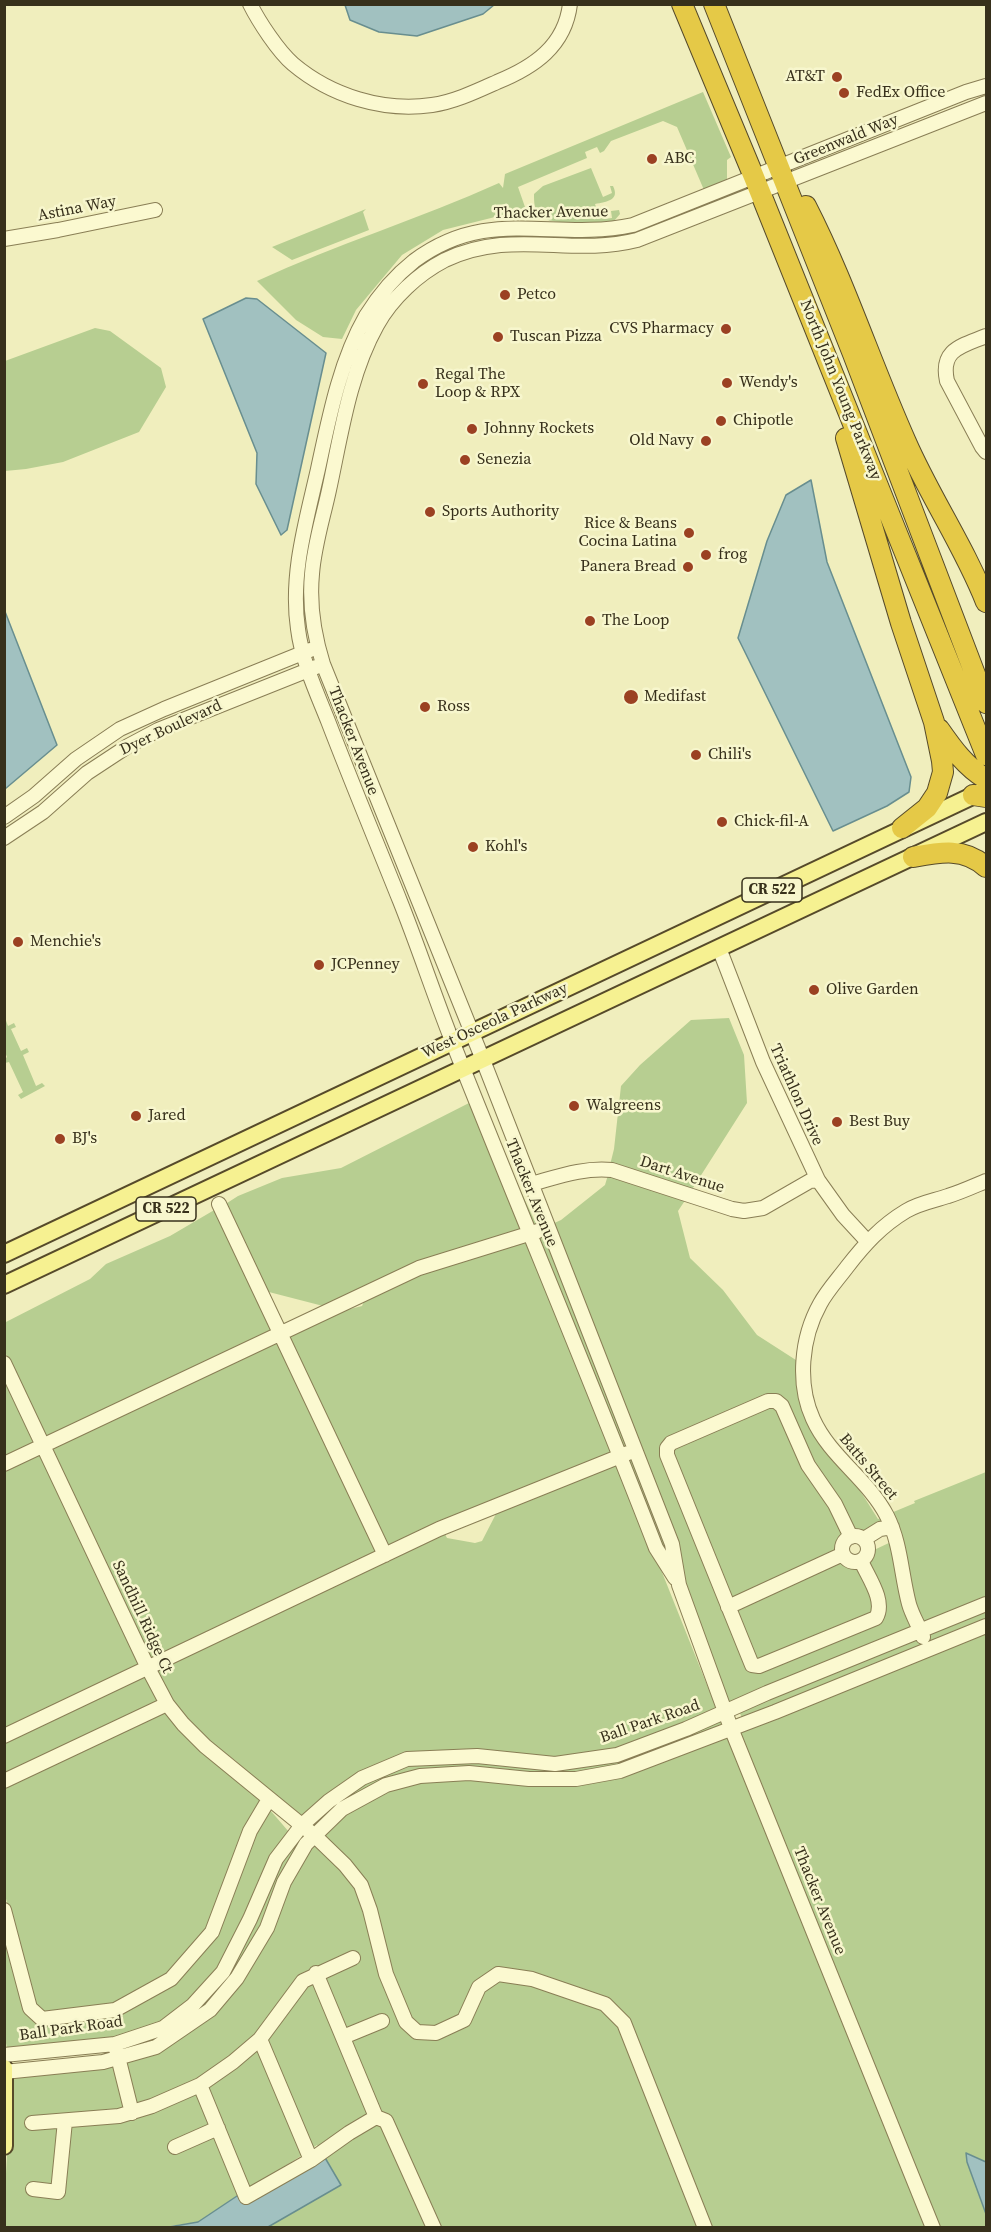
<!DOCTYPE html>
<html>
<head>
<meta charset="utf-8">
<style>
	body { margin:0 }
	#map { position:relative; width:991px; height:2232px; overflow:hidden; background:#f0eebd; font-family:"Source Serif 4",serif }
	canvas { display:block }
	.frame { position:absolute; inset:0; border:6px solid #37301b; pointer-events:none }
</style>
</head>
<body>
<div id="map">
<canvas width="991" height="2232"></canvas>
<div class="frame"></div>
</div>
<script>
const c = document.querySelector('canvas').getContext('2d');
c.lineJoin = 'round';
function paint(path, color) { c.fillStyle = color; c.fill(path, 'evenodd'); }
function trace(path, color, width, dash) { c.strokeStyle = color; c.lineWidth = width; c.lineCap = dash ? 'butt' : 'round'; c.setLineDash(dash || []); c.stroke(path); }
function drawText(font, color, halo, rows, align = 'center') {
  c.font = font + ' "Source Serif 4",serif'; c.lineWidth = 5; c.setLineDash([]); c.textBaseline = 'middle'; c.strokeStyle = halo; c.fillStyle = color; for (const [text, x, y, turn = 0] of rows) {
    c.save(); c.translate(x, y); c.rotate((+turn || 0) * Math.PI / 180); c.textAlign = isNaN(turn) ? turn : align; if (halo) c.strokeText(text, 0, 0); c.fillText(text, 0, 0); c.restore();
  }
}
paint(new Path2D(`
	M703 92 731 157 727 160V180L704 190 677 127 663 121 611 141 604 151 600 153 597 147 585 152 587 158 518 187 525 207C520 218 515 222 503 219V215L443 230 402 255 356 310 342 339 323 337 296 320 257 281C336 244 420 219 499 183L503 188 505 174Z
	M591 168 603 197 612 193 610 186H613C620 200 607 202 595 204L596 207H602L604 219 612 218 611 211 619 210 620 214 614 221C600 222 549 226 540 216 534 209 534 202 534 194L543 186Z
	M366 209 363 212 369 230 292 260 272 247Z
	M95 328 110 331 161 368 166 387 139 432 63 462 26 469 5 471V361Z
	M5 1018 8 1026 14 1023 16 1027 11 1029 21 1051 27 1048 29 1052 23 1055 36 1086 42 1083 45 1086 21 1099 18 1095 23 1092 9 1062 5 1063V1059L7 1057 5 1052Z
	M729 1018 744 1055 747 1103 691 1191 610 1165 614 1149 621 1086 640 1065 691 1020Z
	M471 1102 524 1230 327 1307 265 1291 224 1205 238 1196 282 1178 341 1168Z
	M487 1119 539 1230 561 1220 605 1185 608 1175 686 1199 678 1211 690 1258 723 1290 757 1335 799 1362 801 1397 878 1519 883 1517 886 1523 865 1535 854 1532 812 1463 785 1402 667 1439 748 1667 878 1623 869 1564 872 1559 874 1550 893 1541 914 1628 725 1706Z
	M216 1209 274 1331 45 1439 5 1352 4 1323 90 1279 106 1264 170 1236Z
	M528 1239 614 1453 387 1548 286 1337 342 1311 362 1306 365 1299 421 1273Z
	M278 1340 379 1552 150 1661 50 1448Z
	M4 1373 37 1443 4 1459Z
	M769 1406H775L845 1535 838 1543 837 1551 730 1600 672 1455 674 1447Z
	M42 1452 142 1665 5 1730V1470Z
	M618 1462 717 1710 616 1750 554 1759 405 1755 295 1825 236 1761 185 1724 154 1670 444 1532 447 1538 475 1543 482 1541 498 1510Z
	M986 1472V1599L922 1625 913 1604 891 1513 915 1503 914 1501Z
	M840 1561 850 1569H859L875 1603 873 1614 758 1661 755 1660 734 1610Z
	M986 1610V1620L930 1643 927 1634Z
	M986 1631V2162L967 2153V2162L986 2214V2227H938L735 1732Z
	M918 1637 922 1646 742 1718 739 1711Z
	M146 1674 161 1702 5 1776V1741Z
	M166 1711 179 1731 230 1768 263 1803 208 1929 169 1975 113 2005 43 2014 34 2006 5 1895 4 1787Z
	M721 1719 723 1726 619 1766 576 1774 420 1771 313 1830 306 1829 332 1805 365 1783 409 1764 478 1761 556 1769Z
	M727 1735 929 2227H710L627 2019 498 1970 461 2016 435 2028 419 2027 410 2019 390 1973 375 1910 321 1836 345 1813 387 1790 421 1780 469 1778 578 1784Z
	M270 1810 289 1832 219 1968 189 2001 160 2023 113 2039 7 2049 4 2031V1927L28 2012 116 2015 175 1983 216 1934 256 1833Z
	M297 1837 305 1839 263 1925 233 1975 207 2006 154 2042 121 2051 120 2047 196 2008 280 1862Z
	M315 1843 357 1887 402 2024 438 2038 482 1990 499 1980 531 1984 603 2009 620 2026 700 2227H268L341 2185 324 2156 378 2121 349 2040 384 2015 345 2031 322 1976 359 1960 355 1951 311 1970 257 2034 231 2058 198 2080 135 2106 124 2061 213 2014Z
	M315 1980 370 2114 319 2148 317 2145 311 2149 265 2040 306 1985Z
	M258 2047 304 2154 248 2190 206 2087Z
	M115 2063 127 2109 60 2126 58 2197 70 2125 198 2091 240 2194 198 2222 163 2227 5 2228C4 2177 10 2127 10 2077Z`), '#b7ce91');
const water = new Path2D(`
	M345 5V4L494 5 483 14 417 36 379 32 350 20Z
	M246 298 257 299 326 353 287 530 281 535 256 484 257 453 203 319Z
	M811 480 827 562 911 777 909 792 887 806 833 831 738 638 767 541 786 495Z
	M4 609 57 745 5 789H4Z
	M966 2153 986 2162V2214L967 2162Z
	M324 2156 341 2185 268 2227 163 2228 198 2222 240 2194Z`);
paint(water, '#a1c1c0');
trace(water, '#688e8f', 1.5);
const minor = new Path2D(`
	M250 4C259 22 278 51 293 64 331 96 383 112 432 105 454 102 477 91 497 82 534 67 565 46 570 4
	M4 239 58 230 155 210
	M986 336C962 346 940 349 947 381L982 447 986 452
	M4 817 34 796 76 759 120 729 164 709 310 650
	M4 838 43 812 87 773 128 746 158 730 316 667
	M719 948 763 1062 818 1180 843 1215 867 1241
	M531 1184C557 1177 584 1167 612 1170L732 1209 744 1211 763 1208 810 1181 818 1180
	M219 1204 385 1555
	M4 1363 148 1668 167 1704 183 1724 205 1746 315 1836 345 1865 361 1885 370 1910 386 1974 406 2022 417 2032 436 2033 464 2020 479 1987 498 1974 532 1979 605 2004 624 2023 705 2228
	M4 1464 419 1268 538 1231
	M842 1549a13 13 0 1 1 26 0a13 13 0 1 1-26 0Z
	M851 1537 835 1504 808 1465 782 1406 776 1401H768L671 1443 667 1448V1455L752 1665 759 1666 876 1618C886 1601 868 1577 861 1561
	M864 1539 880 1529 892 1527
	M675 1578 656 1548C590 1377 518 1208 451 1038 433 992 418 946 400 901 376 841 351 781 328 721 316 691 302 661 298 629 290 575 306 522 318 469 329 418 340 361 366 316 379 295 395 276 414 261 489 205 553 242 633 225L966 92 986 86
	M728 1607 843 1554
	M923 1637C919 1626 912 1615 909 1604 901 1574 901 1544 887 1516 868 1479 830 1457 813 1419 797 1384 801 1338 820 1304 827 1291 838 1279 847 1267 864 1245 881 1226 906 1211 919 1203 933 1201 948 1196 961 1192 974 1186 986 1181
	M4 1736 439 1529 628 1453
	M4 1781 167 1704
	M4 1910 30 2008 42 2019 115 2010 171 1979 212 1932 250 1831 269 1799
	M343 2037 382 2021
	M260 2039 311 2160
	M116 2049 132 2113
	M4 2055 115 2044 163 2028 193 2005 223 1972 250 1919 276 1859 302 1825 329 1801 362 1778 407 1759 477 1756 555 1764 617 1755 686 1729 767 1693 986 1604
	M4 2072 103 2062 156 2047 210 2010 237 1978 267 1928 284 1882 306 1844 342 1809 386 1785 420 1776 469 1773 529 1779H576L620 1771 775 1712 986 1626
	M200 2085 246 2197 311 2160 349 2133 376 2117 316 1973
	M376 2117 386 2121 434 2228
	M32 2123 119 2116 152 2106 200 2085 233 2062 260 2039 303 1981 353 1958
	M175 2147 218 2128
	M33 2189 58 2192 65 2121
	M933 2228 731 1728 679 1585 672 1544 483 1060 323 664C314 635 309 605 312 574 314 546 323 518 329 490 341 435 349 375 377 325 392 298 418 274 445 260 512 228 570 257 637 240L986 103`);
const major = new Path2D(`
	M4 1254 983 791
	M4 1285 986 822
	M4 2068V2146`);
const highway = new Path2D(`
	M682 4 754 177 986 755
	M714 4 853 354 986 703
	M806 206C845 282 871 364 906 442 930 497 964 546 986 602
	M846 438 901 623 934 722 942 761 943 772 937 793 927 808 902 828
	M939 729C953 749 965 766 986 779
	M973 795 986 797
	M913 857C940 852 964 847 986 867`);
trace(minor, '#897e55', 16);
trace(major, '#564a2a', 20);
trace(highway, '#564a2a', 22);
trace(minor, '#fbf9d0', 14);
trace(major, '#f6f191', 16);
trace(highway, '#e5c947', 20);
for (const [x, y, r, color] of [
	[837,77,6,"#9b4122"],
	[844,93,6,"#9b4122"],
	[652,159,6,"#9b4122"],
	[505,295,6,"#9b4122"],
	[726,329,6,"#9b4122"],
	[498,337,6,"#9b4122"],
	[727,383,6,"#9b4122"],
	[423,384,6,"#9b4122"],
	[721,421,6,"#9b4122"],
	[472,429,6,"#9b4122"],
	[706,441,6,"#9b4122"],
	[465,460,6,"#9b4122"],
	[430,512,6,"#9b4122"],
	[689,533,6,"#9b4122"],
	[706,555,6,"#9b4122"],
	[688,567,6,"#9b4122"],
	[590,621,6,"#9b4122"],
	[631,697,8,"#9b4122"],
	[425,707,6,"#9b4122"],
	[696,755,6,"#9b4122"],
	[722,822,6,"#9b4122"],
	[473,847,6,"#9b4122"],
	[18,942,6,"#9b4122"],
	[319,965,6,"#9b4122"],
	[814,990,6,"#9b4122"],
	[574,1106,6,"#9b4122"],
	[136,1116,6,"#9b4122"],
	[837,1122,6,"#9b4122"],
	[60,1139,6,"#9b4122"]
]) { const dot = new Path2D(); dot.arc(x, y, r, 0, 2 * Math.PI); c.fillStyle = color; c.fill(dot); trace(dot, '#f7f6cd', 2); }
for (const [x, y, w] of [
	[772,890,60],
	[166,1209,60]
]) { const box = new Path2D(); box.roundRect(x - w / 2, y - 12, w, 24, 4.5); c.fillStyle = '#f7f6cd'; c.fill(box); trace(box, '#37301b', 1.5); }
drawText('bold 15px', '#37301b', null, [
	["CR 522",772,890],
	["CR 522",166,1209]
]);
drawText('16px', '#37301b', '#f7f6cd', [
	["AT&T",825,77,"right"],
	["FedEx Office",856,93],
	["ABC",664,159],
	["Petco",517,295],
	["CVS Pharmacy",714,329,"right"],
	["Tuscan Pizza",510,337],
	["Regal The",435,375],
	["Loop & RPX",435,393],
	["Wendy's",739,383],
	["Chipotle",733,421],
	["Johnny Rockets",484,429],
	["Old Navy",694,441,"right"],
	["Senezia",477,460],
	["Sports Authority",442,512],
	["Rice & Beans",677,524,"right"],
	["Cocina Latina",677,542,"right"],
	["frog",718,555],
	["Panera Bread",676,567,"right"],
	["The Loop",602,621],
	["Medifast",644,697],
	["Ross",437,707],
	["Chili's",708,755],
	["Chick-fil-A",734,822],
	["Kohl's",485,847],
	["Menchie's",30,942],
	["JCPenney",331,965],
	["Olive Garden",826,990],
	["Walgreens",586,1106],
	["Jared",148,1116],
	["Best Buy",849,1122],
	["BJ's",72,1139]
], 'left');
drawText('16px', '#37301b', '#f7f6cd', [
	["Greenwald Way",846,140,-22],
	["Astina Way",77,209,-11],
	["Thacker Avenue",551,213,-1],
	["North John Young Parkway",840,390,68],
	["Dyer Boulevard",171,728,-25],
	["Thacker Avenue",353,741,69],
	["West Osceola Parkway",495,1021,-25],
	["Triathlon Drive",796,1095,66],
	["Dart Avenue",682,1175,18],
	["Thacker Avenue",531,1193,68],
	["Batts Street",868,1467,50],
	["Sandhill Ridge Ct",142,1617,65],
	["Ball Park Road",650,1722,-19],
	["Thacker Avenue",819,1901,68],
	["Ball Park Road",71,2029,-8]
]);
</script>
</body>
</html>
